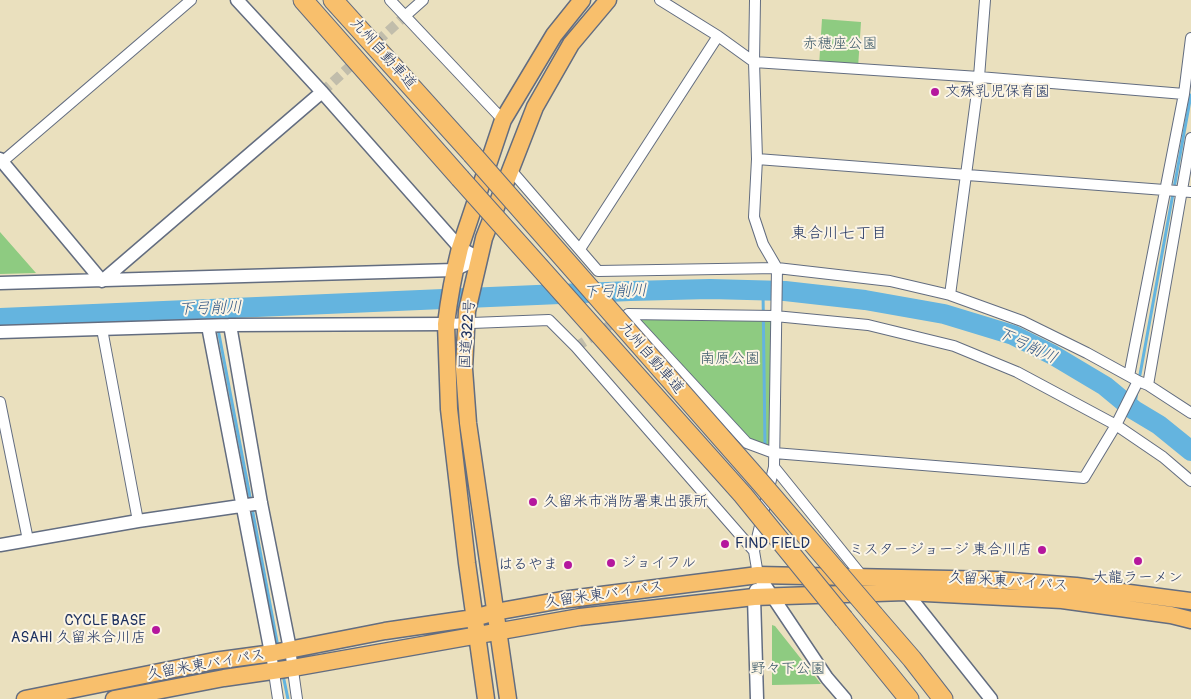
<!DOCTYPE html>
<html>
<head>
<meta charset="utf-8">
<style>
	body { margin:0 }
	canvas { display:block; background:#eae0be }
</style>
</head>
<body>
<canvas width="1191" height="699"></canvas>
<script>
const c = document.querySelector('canvas').getContext('2d');
c.lineJoin = 'round';
function paint(path, color) { c.fillStyle = color; c.fill(path, 'evenodd'); }
function trace(path, color, width, dash) { c.strokeStyle = color; c.lineWidth = width; c.lineCap = dash ? 'butt' : 'round'; c.setLineDash(dash || []); c.stroke(path); }
function drawText(font, color, halo, rows, align = 'center') {
  c.font = font + ' Pangolin,"Klee One",sans-serif'; c.lineWidth = 4; c.setLineDash([]); c.textBaseline = 'middle'; c.strokeStyle = halo; c.fillStyle = color; for (const [text, x, y, turn = 0] of rows) {
    c.save(); c.translate(x, y); c.rotate((+turn || 0) * Math.PI / 180); c.textAlign = isNaN(turn) ? turn : align; if (halo) c.strokeText(text, 0, 0); c.fillText(text, 0, 0); c.restore();
  }
}
paint(new Path2D(`
	M822 19 861 22 858 68 819 66Z
	M0 232 36 273 0 274Z
	M628 314 775 316 774 453 747 443Z
	M772 625 775 626 821 684 772 685Z`), '#8ecb81');
trace(new Path2D(`
	M763 291 765 447
	M214 309 217 323
	M218 329 251 502
	M1139 380 1191 95
	M1134 410 1137 391
	M252 508 278 647
	M283 675 288 699`), '#64b4df', 3);
trace(new Path2D(`
	M0 318 630 291 710 289 785 291 865 300 944 314 1013 335 1053 355 1105 386 1134 410 1159 425 1191 451`), '#64b4df', 20);
trace(new Path2D(`
	M322 92 405 16
	M576 347 621 318`), '#c1bdab', 10, [10, 5]);
const minor = new Path2D(`
	M390 0 503 120
	M660 0 718 36 754 62 979 77 1184 94
	M755 0 754 62 757 159 754 217 763 244 777 268 774 467 862 576 866 577
	M405 16 423 0
	M757 159 1191 192
	M2 162 191 0
	M510 169 598 271 777 268 890 281 950 295 1022 321 1087 353 1138 381 1148 385 1191 138
	M580 249 718 36
	M950 295 979 77 985 0
	M446 324 549 320 576 347 754 551 758 575
	M102 329 138 521
	M1129 376 1184 94 1191 38
	M1138 381 1116 425 1084 478 774 453 747 443 628 314 775 316 868 325 954 346 1017 372 1116 425 1163 457 1191 481
	M1148 385 1191 413
	M0 402 28 540
	M754 551 774 467
	M290 649 297 699
	M271 653 278 699`);
const tertiary = new Path2D(`
	M237 0 322 92 460 248 479 258
	M0 159 102 281 322 92
	M0 283 454 270 479 258
	M230 325 261 503 290 649
	M208 326 271 653
	M0 332 230 325 446 324
	M0 545 138 521 261 503
	M758 575 827 678 845 699
	M756 590 754 597 757 699
	M906 592 991 699`);
const trunk = new Path2D(`
	M25 699 214 661 273 653 385 631 474 618 495 612 562 600 758 575 997 580 1076 586 1191 601
	M114 699 224 678 293 668 580 617 754 597 906 592 1062 600 1171 615 1191 620
	M486 699 467 563 449 409 446 324C449 299 454 272 460 248L503 120 554 35 582 0
	M508 699 468 423 464 369 467 311 484 238 535 107 571 44 608 0`);
const motorway = new Path2D(`
	M303 0 460 178
	M333 0 472 154
	M874 615 912 659 943 699
	M844 619 909 699`);
trace(minor, '#636d80', 12);
trace(tertiary, '#636d80', 15);
trace(trunk, '#636d80', 19);
trace(motorway, '#636d80', 21);
trace(minor, '#fff', 10);
trace(tertiary, '#fff', 12);
trace(trunk, '#f8bf6c', 16);
trace(motorway, '#f8bf6c', 19);
const motorwayBridge = new Path2D(`
	M472 154 761 483 874 615
	M460 178 743 495 844 619`);
trace(motorwayBridge, '#636d80', 21, []);
trace(motorwayBridge, '#f8bf6c', 19);
for (const [x, y, r, color] of [
	[935,92,5,"#b5179e"],
	[533,502,5,"#b5179e"],
	[725,544,5,"#b5179e"],
	[1042,550,5,"#b5179e"],
	[1138,561,5,"#b5179e"],
	[611,563,5,"#b5179e"],
	[568,565,5,"#b5179e"],
	[156,630,5,"#b5179e"]
]) { const dot = new Path2D(); dot.arc(x, y, r, 0, 2 * Math.PI); c.fillStyle = color; c.fill(dot); trace(dot, '#fcf5e5', 2); }
drawText('15px', '#385667', '#fcf5e5', [
	["赤穂座公園",840,44],
	["南原公園",730,359],
	["野々下公園",788,669]
]);
drawText('15px', '#1b2f5e', '#fcf5e5', [
	["九州自動車道",383,54,48],
	["国道322号",468,334,-86],
	["九州自動車道",651,358,49],
	["久留米東バイパス",1008,582,4],
	["久留米東バイパス",604,595,-8],
	["久留米東バイパス",206,665,-10]
]);
drawText('15px', '#1b2f5e', '#fcf5e5', [
	["文殊乳児保育園",945,92],
	["久留米市消防署東出張所",543,502],
	["FIND FIELD",735,544],
	["ミスタージョージ 東合川店",1032,550,"right"],
	["ジョイフル",621,563],
	["はるやま",558,565,"right"],
	["大龍ラーメン",1138,578,"center"],
	["CYCLE BASE",146,621,"right"],
	["ASAHI 久留米合川店",146,638,"right"]
], 'left');
drawText('16px', '#1b2f5e', '#fcf5e5', [
	["東合川七丁目",839,234]
]);
drawText('italic 16px', '#315785', '#fcf5e5', [
	["下弓削川",615,292,-2],
	["下弓削川",210,309,-2],
	["下弓削川",1027,346,25]
]);
</script>
</body>
</html>
